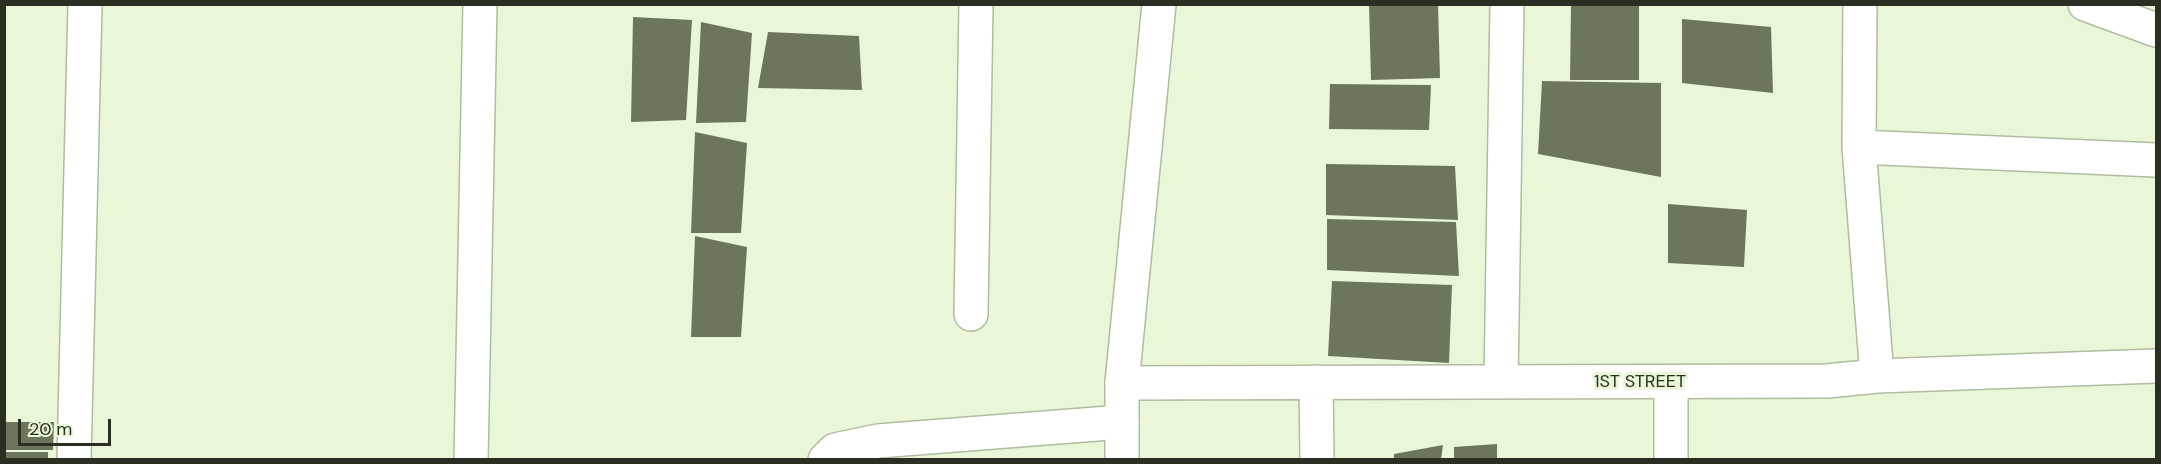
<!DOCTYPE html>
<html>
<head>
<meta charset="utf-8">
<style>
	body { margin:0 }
	#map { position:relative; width:2161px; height:464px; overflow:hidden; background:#eaf6d8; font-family:"DM Sans",sans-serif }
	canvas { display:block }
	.frame { position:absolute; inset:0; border:6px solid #2a2f24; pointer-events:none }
	.scale { position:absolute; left:18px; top:419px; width:93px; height:27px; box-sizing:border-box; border:3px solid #2a2f24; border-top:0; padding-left:8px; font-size:18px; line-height:21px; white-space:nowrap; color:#2a2f24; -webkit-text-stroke:4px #eaf6d8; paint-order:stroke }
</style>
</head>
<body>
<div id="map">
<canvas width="2161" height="464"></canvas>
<div class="frame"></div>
<div class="scale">20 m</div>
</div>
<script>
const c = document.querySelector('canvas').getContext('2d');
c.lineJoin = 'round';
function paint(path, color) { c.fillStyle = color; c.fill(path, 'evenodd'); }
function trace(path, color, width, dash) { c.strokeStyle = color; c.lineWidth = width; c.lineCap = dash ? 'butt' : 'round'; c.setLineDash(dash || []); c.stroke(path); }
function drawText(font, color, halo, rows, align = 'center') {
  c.font = font + ' "DM Sans",sans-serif'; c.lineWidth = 6; c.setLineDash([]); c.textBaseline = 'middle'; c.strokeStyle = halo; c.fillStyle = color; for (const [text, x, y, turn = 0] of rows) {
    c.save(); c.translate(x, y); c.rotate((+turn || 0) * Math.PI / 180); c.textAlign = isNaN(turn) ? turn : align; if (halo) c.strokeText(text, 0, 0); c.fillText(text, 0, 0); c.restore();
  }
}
paint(new Path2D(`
	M1369 4H1438L1440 78 1371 80Z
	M1571 4H1639V80H1570Z
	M633 17 692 20 686 120 631 122Z
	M1682 19 1771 27 1773 93 1682 83Z
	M701 22 752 33 746 122 696 123Z
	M768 32 859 36 862 90 758 88Z
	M1542 81 1661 83V177L1538 154Z
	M1330 84 1431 85 1429 130 1329 129Z
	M695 132 747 143 741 233H691Z
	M1326 164 1455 166 1458 220 1326 215Z
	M1668 204 1747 210 1744 267 1668 263Z
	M1327 219 1456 222 1459 276 1327 270Z
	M695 236 747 247 741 337H691Z
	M1332 281 1452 285 1449 363 1328 356Z
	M4 422H54L53 450H4Z
	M1497 444V460H1454V447Z
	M1443 445 1441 460H1394V454Z
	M4 452H48V460H4Z`), '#6b765c');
const minor = new Path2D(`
	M1860 4 1859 147 1877 376
	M2085 4 2156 30
	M1859 147 2156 160
	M971 314 976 4
	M1316 382 1317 460
	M1501 382 1507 4
	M1671 382V460
	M1122 383 1827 381 1877 376 2156 366
	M74 460 85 4
	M471 460 480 4
	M825 460 835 450 878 441 1122 422`);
const tertiary = new Path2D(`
	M1122 460V383L1159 4`);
trace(minor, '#b0bc9f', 36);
trace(tertiary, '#b0bc9f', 36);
trace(minor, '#fff', 33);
trace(tertiary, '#fff', 33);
drawText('18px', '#2a2f24', '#eaf6d8', [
	["1ST STREET",1640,382]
]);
</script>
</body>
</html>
